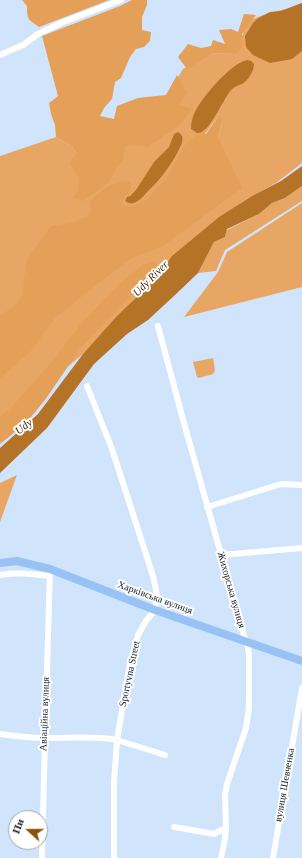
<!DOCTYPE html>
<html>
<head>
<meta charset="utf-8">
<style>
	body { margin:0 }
	#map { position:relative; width:302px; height:858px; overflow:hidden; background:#d0e4fb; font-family:Georgia,serif }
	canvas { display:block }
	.north { position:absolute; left:8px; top:810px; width:40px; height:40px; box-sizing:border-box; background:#fff; border:1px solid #a1a5a9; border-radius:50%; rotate:291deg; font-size:11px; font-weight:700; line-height:16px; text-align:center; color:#141d27 }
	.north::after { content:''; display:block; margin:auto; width:14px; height:18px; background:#8a5206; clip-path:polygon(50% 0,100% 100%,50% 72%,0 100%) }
</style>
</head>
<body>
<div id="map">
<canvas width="302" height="858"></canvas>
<div class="north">Пн</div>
</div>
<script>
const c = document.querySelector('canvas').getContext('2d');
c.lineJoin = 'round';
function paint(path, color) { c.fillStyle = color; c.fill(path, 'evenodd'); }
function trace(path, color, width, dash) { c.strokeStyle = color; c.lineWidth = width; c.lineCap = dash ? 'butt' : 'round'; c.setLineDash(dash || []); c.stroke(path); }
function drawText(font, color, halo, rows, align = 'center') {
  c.font = font + ' Georgia,serif'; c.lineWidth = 4; c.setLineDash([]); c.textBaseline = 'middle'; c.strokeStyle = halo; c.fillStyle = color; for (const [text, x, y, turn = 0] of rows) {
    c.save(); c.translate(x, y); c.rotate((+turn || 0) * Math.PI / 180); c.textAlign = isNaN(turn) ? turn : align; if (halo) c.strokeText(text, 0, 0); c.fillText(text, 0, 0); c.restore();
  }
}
paint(new Path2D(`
	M302 3V163L276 183 242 202 152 282 83 354 0 423V156L56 137 70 145 77 153 79 178 178 83V77L183 69 213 53 236 54 244 31 253 19 268 13 286 9ZM220 114 223 118 218 138 205 134Z
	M302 186V201L225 250 216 271 198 273 214 242 225 237 227 230 259 214 272 203 285 198Z
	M302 203V287L184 317 218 272 227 252Z
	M213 358 215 370 213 374 199 378 197 377 193 362Z
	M17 475 0 522V483Z`), '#e8a664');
paint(new Path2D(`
	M22 0H109L39 27C28 19 27 20 27 6Z
	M132 0H147V5L142 17V30L151 32 150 41 144 47 136 49 130 57 121 78 115 82 112 99 104 108 100 116 114 119 117 106 138 98 166 95 177 75 187 93 179 104 191 109C183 125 163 136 148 147L135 145 125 146 123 160 116 168 109 182 83 201 73 198 78 190 79 178 70 163 77 153 70 145 56 137 55 125 51 114 49 103 58 96 42 36 120 6Z
	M244 14 256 15 242 34V48L236 54 213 53 187 69 178 57 188 44 201 48 211 46 213 40 225 44 219 30 231 29 238 32Z
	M220 114 223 118 218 138 242 188 161 247 131 258 77 300 54 319 31 351 0 378V316L17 304 23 294 24 280 27 259 51 226 71 223 89 216 91 210 90 202C97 193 108 184 120 182 123 181 126 182 130 182L131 189 125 196 121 204 130 207 147 199 168 176 184 146 196 135 206 134Z
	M154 261 157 266 152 274 82 346 45 400 26 423 0 444V417L11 408 50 364 81 324 119 284 144 264Z`), '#e49f58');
paint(new Path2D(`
	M302 3V51L292 59 270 63 253 55 246 47 245 36 253 23 257 19 270 12 281 11Z
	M247 60 251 61 254 64C254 71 248 81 242 84 237 86 234 87 231 90 223 100 212 126 203 131 201 133 199 133 197 133L191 129C191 123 192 119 194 114 201 98 230 64 247 60Z
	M178 132C183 135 183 138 182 143 174 161 163 177 148 191 144 196 139 201 134 203 131 204 128 203 125 201L127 197 130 196 136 190 154 162 169 147 174 134Z
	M302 166V186L285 198 272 203 259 214 227 229 225 237 214 242 198 273 175 295 148 320 127 334 94 364 47 428 0 473V448L38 414 83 354 117 316 157 278 172 256 219 217 252 196 281 181Z`), '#b57327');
trace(new Path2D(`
	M0 55 23 45 38 34 61 23 121 0
	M158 326 182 416 244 636 247 642 249 654V707L246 728 227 784 225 795 226 828 225 839 221 858
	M87 386 112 449 153 576 157 595 155 610 146 621 138 635 130 664 117 740 114 782V858
	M207 507 281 484 302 485
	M221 555 302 548
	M0 575C17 572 32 574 49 576
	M0 734C15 736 31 738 46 738 71 738 93 736 117 740L165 755
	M174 827 214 834 226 828
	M42 858 45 738 50 569
	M273 858 302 688`), '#fff', 6);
trace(new Path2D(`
	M0 563 17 561 50 569 155 610 302 661`), '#97c2f3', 8);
drawText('10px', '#141d27', '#fff', [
	["Жихорська вулиця",231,590,74],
	["Харківська вулиця",155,598,20],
	["Sportyvna Street",130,674,-78],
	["Авіаційна вулиця",45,714,-88],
	["вулиця Шевченка",285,785,-80]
]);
drawText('italic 11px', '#432808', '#fff', [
	["Udy River",151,279,-45],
	["Udy",24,427,-38]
]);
</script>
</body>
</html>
